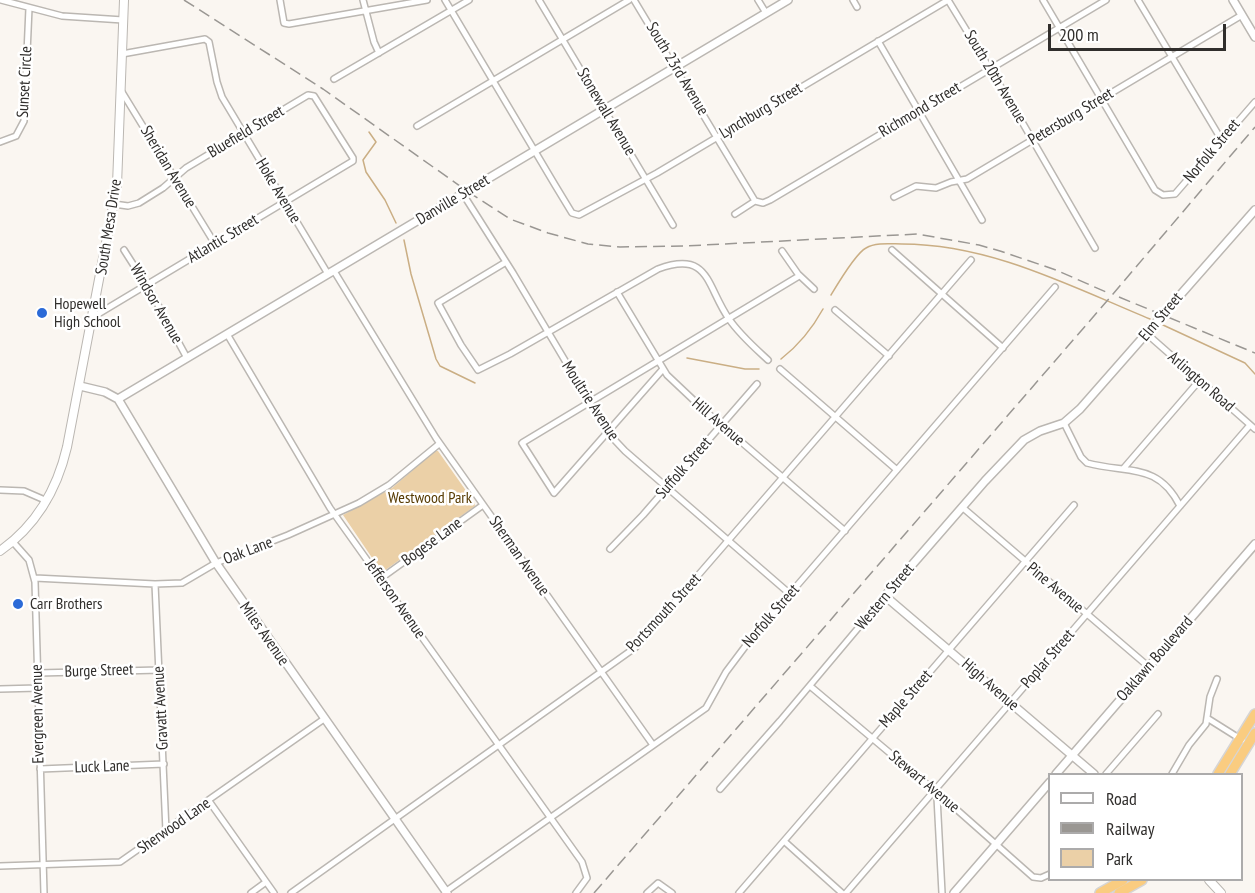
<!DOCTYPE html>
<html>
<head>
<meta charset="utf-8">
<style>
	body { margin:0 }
	#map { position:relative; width:1255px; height:893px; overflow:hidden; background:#faf6f1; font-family:"PT Sans Narrow",sans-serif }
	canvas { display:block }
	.legend { position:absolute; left:1048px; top:773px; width:195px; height:108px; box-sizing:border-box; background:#fff; border:2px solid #acabab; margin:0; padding:8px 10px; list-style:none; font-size:18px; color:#302e2c }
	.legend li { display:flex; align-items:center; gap:12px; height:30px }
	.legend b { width:30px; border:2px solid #acabab }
	.scale { position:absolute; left:1048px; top:24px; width:178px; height:27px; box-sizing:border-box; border:3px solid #302e2c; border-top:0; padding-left:8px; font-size:18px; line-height:21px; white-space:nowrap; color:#302e2c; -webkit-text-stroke:4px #fff; paint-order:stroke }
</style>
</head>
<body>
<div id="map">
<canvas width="1255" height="893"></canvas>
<ul class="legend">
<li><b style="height:8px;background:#fff"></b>Road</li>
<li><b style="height:8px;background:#9a9793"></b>Railway</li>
<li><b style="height:16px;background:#ebd0a7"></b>Park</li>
</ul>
<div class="scale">200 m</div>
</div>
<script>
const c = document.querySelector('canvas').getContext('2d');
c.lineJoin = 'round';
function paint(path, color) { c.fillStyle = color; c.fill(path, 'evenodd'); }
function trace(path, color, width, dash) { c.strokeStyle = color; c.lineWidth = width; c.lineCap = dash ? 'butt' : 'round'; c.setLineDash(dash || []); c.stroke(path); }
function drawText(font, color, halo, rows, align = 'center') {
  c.font = font + ' "PT Sans Narrow",sans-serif'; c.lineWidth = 5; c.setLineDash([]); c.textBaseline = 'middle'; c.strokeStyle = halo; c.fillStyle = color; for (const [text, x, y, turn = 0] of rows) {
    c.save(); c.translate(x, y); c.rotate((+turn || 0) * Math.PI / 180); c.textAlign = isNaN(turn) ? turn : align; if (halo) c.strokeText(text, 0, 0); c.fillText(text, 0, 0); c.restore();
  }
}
paint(new Path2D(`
	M435 451H438L474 502 475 506 384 571H381L343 515 392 488Z`), '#ebd0a7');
trace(new Path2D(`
	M369 132 376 142 363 160 366 172 385 200 396 223
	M404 240 411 274 436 359 440 366 475 383
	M831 295C837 285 856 253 866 248 876 242 891 244 902 244 990 244 1070 286 1150 319
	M1163 325 1245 363 1255 374
	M687 358 745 369H759
	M781 359C799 345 812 329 823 309`), '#caae84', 1.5);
const minor = new Path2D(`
	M1 0 62 16 123 20
	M280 0 284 23 289 24 427 0
	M363 0 374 42 379 53
	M445 0 555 185 572 213 579 215 657 173 948 0
	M539 0 673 225
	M634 0 755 201
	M758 0 766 13
	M853 0 857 7
	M948 0 1018 115 1095 248
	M1043 0 1155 190 1163 195 1175 194 1255 102
	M1138 0 1221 139
	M878 41 982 220
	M122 54 205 39 209 42 217 82 222 97 328 274
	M334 79 469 0
	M122 92 215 244
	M417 126 629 0
	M0 142 16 136 24 121 29 8
	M463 194 513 273 608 433 625 451 790 594
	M894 197 916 186 936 188 951 182 967 179 1242 15
	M735 214 755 201 763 203 770 200 1106 0
	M124 250 152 294 187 358
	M892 250 1003 348
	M782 251 798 274 814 289
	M506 262 438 303 461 345 478 370 510 354 658 269C710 250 706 286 729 319 740 335 754 347 768 360
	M334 271 436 438 653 745
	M617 292 667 375 703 409 845 531
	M835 310 889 356
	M93 317 353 161V158L314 96 308 95 186 168 163 188 139 203 128 206 114 204
	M227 334 330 508 582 862 587 878 576 893
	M1147 334 1255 429
	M663 369 554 493 522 443 799 276
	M780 369 897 470
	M1064 423 1081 457 1087 463C1128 474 1158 462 1180 506
	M1123 469 1199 381
	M0 490 24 491 47 501
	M962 507 1149 667
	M13 542 29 560 35 582 44 893
	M610 549 643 515 757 384
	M35 578 155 584 182 583 216 563 288 535 359 503 389 485 439 444
	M380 579 483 505
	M155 584 166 831
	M38 673 160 670
	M810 686 947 801 1033 877 1041 878 1050 874
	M0 689 38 688
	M1207 718 1242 740
	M40 769 164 764
	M1106 774 1158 714
	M1172 774 1189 745 1206 724 1210 697 1217 679
	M720 789 780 721 885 596
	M934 791 937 797 942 893
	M209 801 274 893
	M784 841 842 893
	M0 866 120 862 324 719
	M445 892 706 708 726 672 750 640 1055 287
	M251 893 266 882
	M291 893 636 647 971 260
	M647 893 658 883 672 893
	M739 893 1074 505
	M846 893 1250 425`);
const tertiary = new Path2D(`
	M1233 0 1255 37
	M80 386 105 392 118 399 216 563 447 893
	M118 399 788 0
	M1056 774 1255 544
	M1094 774 885 596 985 481 1024 440 1040 431 1064 423 1080 409 1255 210
	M954 893 1050 782`);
const secondary = new Path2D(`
	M0 551C37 525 57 490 67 447L117 185 124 0
	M1209 880 1221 893`);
const trunk = new Path2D(`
	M1218 774 1255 714
	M1230 774 1255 733
	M1100 893 1123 880
	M1119 893 1142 880`);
trace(minor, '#bbb7b2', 8);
trace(tertiary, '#bbb7b2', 10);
trace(secondary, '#bbb7b2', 10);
trace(trunk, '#d6d5d5', 12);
trace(minor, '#fff', 5);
trace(tertiary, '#fff', 7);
trace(secondary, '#fff', 8);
trace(trunk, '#facc80', 9);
trace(new Path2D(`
	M184 0 323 89 467 191 510 219 548 233 588 244 620 247 685 246 917 234 979 245 1000 251 1056 270 1106 292
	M1119 297 1255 353
	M594 893 1113 294 1255 127`), '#9a9793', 1.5, [12, 6]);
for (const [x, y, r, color] of [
	[42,313,6,"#2b6ad7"],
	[18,604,6,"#2b6ad7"]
]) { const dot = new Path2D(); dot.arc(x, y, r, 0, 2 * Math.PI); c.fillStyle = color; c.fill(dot); trace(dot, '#fff', 2); }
drawText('16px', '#302e2c', '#fff', [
	["South 23rd Avenue",677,69,59],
	["South 20th Avenue",995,77,59],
	["Sunset Circle",25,82,-87],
	["Richmond Street",920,110,-31],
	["Lynchburg Street",761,111,-31],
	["Stonewall Avenue",606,112,59],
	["Petersburg Street",1071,117,-31],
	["Bluefield Street",246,132,-31],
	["Norfolk Street",1212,151,-50],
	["Sheridan Avenue",168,167,59],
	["Hoke Avenue",278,191,59],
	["Danville Street",453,200,-31],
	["South Mesa Drive",109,227,-81],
	["Atlantic Street",223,239,-31],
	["Windsor Avenue",156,304,60],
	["Elm Street",1161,317,-50],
	["Arlington Road",1201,382,41],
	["Moultrie Avenue",590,401,57],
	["Hill Avenue",718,422,41],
	["Suffolk Street",684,468,-49],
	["Bogese Lane",432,542,-36],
	["Oak Lane",248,551,-21],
	["Sherman Avenue",519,556,55],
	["Pine Avenue",1055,588,40],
	["Western Street",885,597,-50],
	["Jefferson Avenue",395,599,55],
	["Portsmouth Street",664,613,-47],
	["Norfolk Street",771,616,-49],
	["Miles Avenue",264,634,55],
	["Poplar Street",1048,659,-49],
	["Oaklawn Boulevard",1155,659,-49],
	["Burge Street",99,671,-2],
	["High Avenue",990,685,41],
	["Maple Street",906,699,-49],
	["Gravatt Avenue",161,708,-93],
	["Evergreen Avenue",38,714,-91],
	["Luck Lane",102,767,-2],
	["Stewart Avenue",924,782,40],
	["Sherwood Lane",174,826,-35]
]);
drawText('16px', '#302e2c', '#fff', [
	["Hopewell",54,304],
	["High School",54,322],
	["Carr Brothers",30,604]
], 'left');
drawText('16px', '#573b03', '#fff', [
	["Westwood Park",430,498]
]);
</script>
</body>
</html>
